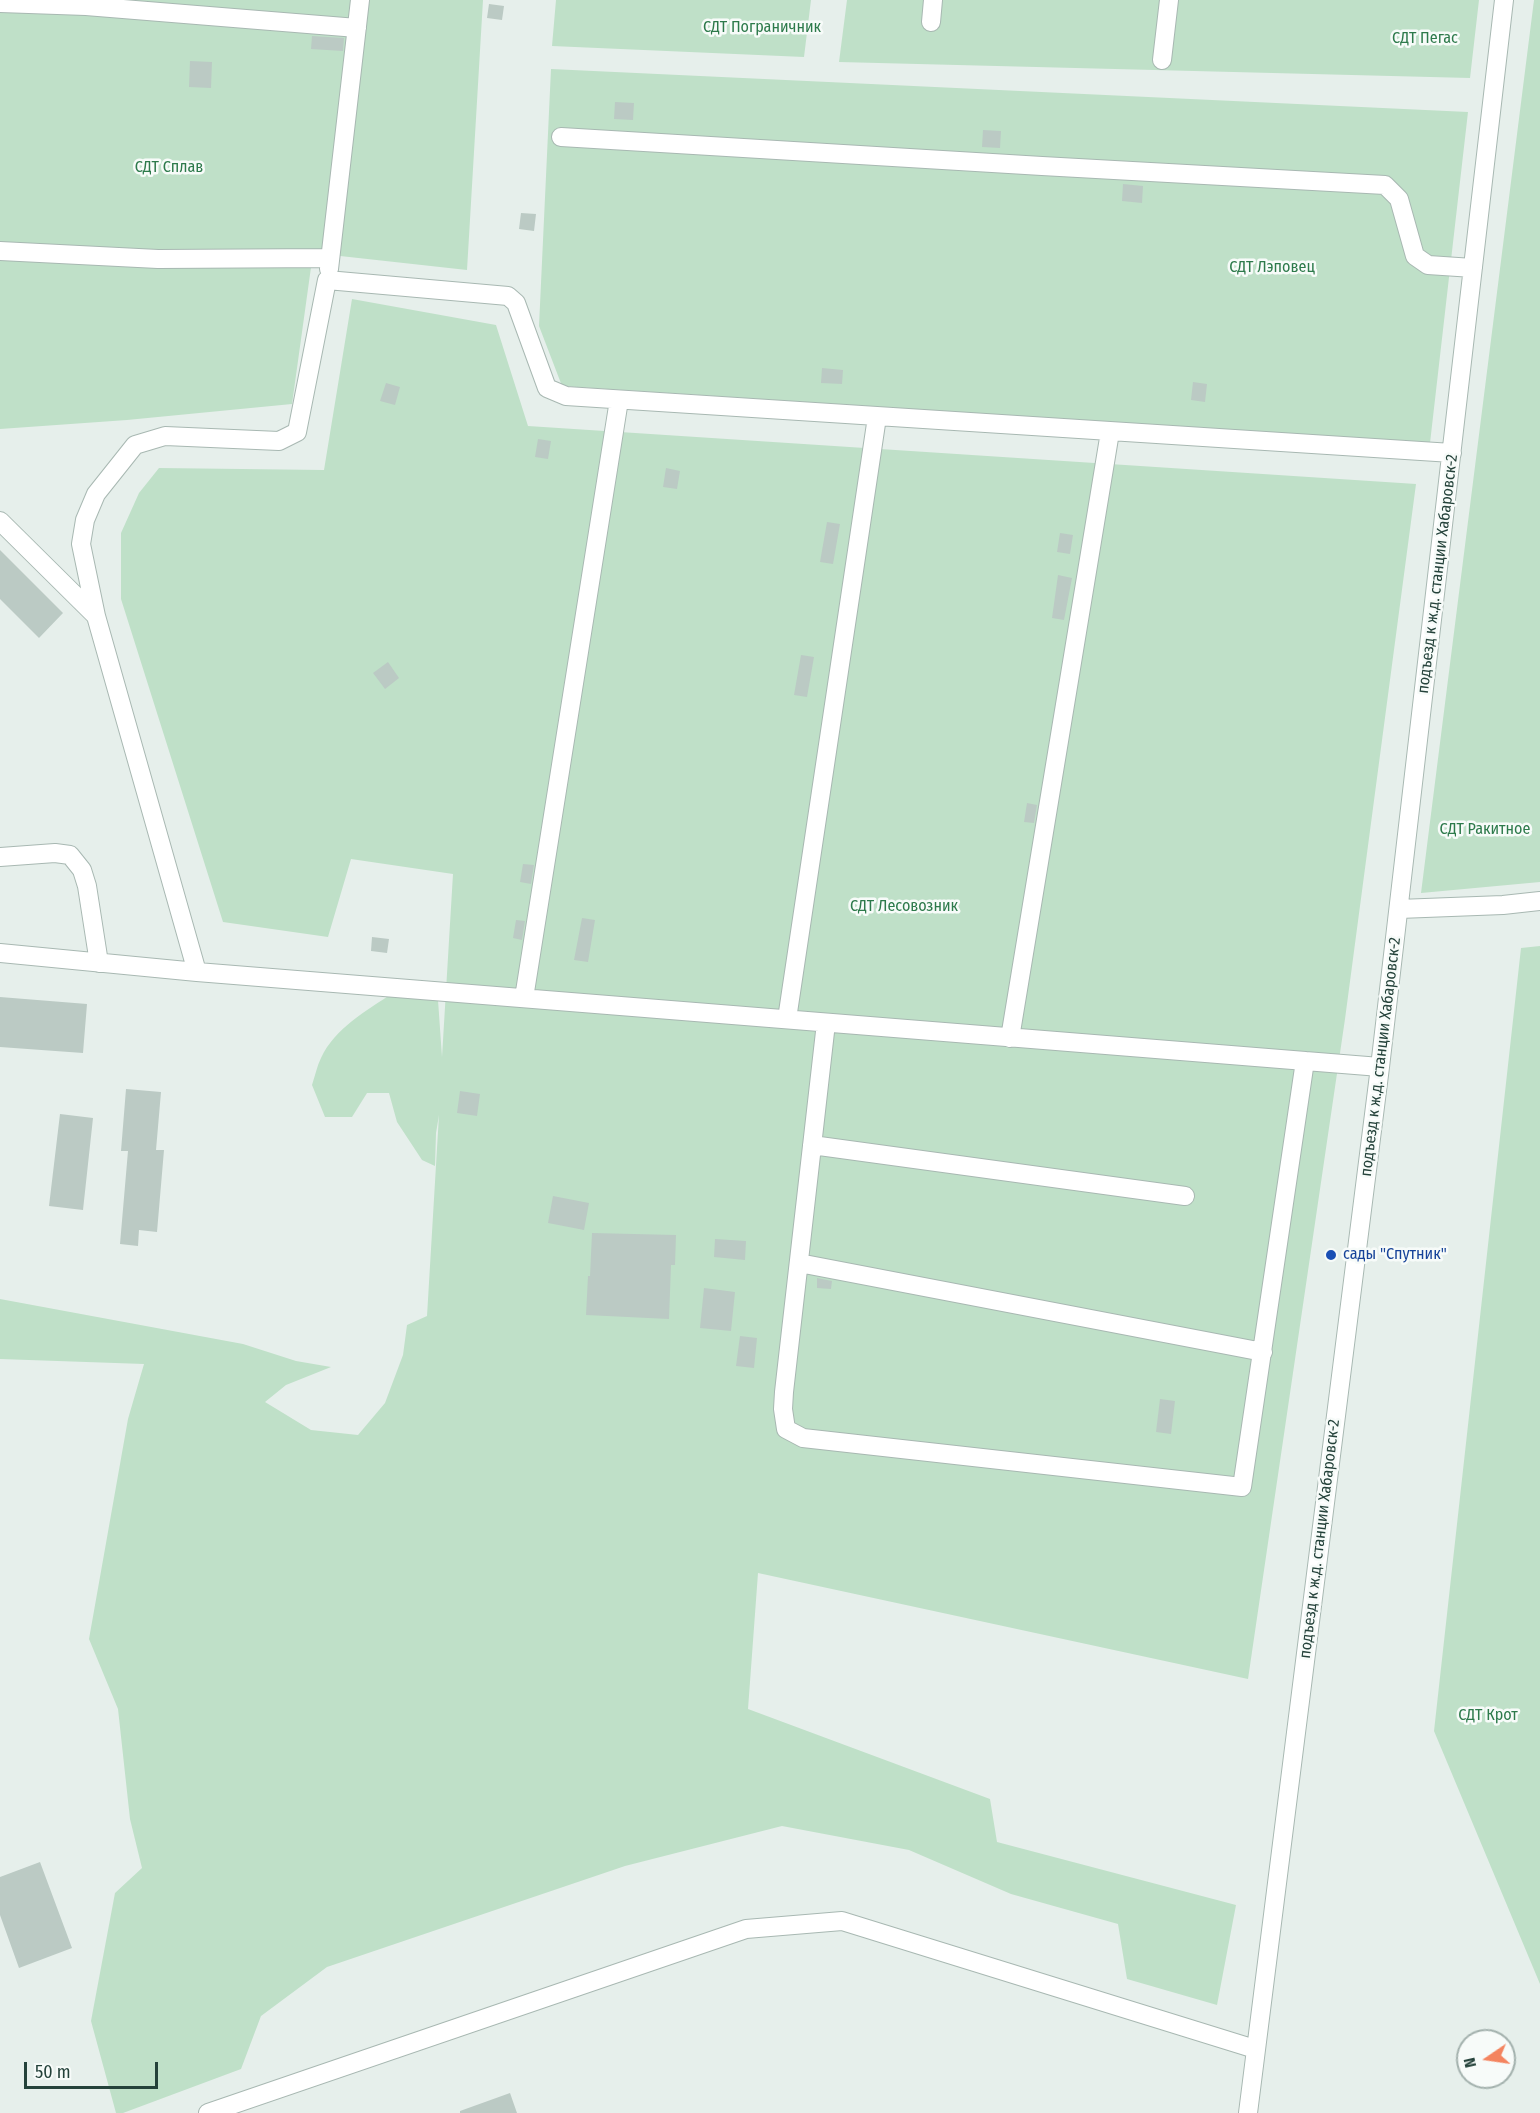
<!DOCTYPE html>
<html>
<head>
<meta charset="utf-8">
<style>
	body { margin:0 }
	#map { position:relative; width:1540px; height:2113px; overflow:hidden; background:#e6efeb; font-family:"Fira Sans Condensed",sans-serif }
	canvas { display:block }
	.north { position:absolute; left:1456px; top:2029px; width:60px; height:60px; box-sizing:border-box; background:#f7fbf9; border:2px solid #a3b1ad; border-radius:50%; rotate:257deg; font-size:16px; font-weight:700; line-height:24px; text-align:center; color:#24423a }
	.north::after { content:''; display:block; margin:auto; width:21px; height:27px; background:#f4845f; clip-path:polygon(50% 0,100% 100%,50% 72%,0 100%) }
	.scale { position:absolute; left:24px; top:2062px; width:134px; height:27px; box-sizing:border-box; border:3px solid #24423a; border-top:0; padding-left:8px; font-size:18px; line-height:21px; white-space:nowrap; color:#24423a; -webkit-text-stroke:4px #f7fbf9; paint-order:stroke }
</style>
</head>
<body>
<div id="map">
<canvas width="1540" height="2113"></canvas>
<div class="north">N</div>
<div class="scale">50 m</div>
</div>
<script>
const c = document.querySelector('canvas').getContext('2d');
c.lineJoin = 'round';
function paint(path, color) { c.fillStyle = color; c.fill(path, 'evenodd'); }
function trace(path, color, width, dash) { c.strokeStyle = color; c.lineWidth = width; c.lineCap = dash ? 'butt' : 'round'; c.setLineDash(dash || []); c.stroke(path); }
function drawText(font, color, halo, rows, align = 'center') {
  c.font = font + ' "Fira Sans Condensed",sans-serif'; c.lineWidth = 5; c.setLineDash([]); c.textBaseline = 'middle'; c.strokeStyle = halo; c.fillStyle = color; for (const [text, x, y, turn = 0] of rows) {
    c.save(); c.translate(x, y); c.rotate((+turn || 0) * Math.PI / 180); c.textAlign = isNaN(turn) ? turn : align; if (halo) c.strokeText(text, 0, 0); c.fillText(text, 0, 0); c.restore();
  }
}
paint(new Path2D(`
	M0 0H483L467 270 313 253 292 404 127 420 0 429Z
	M556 0H811L804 57 552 46Z
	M847 0H1479L1470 78 839 62Z
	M1534 0H1540V882L1421 893Z
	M551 69 1468 112 1430 443 562 386 539 326Z
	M352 299 496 325 528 426 1416 484 1345 1019 1248 1679 758 1573 748 1709 990 1799 997 1842 1236 1905 1217 2005 1127 1979 1118 1924 1011 1894 909 1850 782 1826 625 1866 327 1967 261 2016 241 2069 123 2113H116L91 2021 115 1893 142 1868 130 1819 118 1709 89 1639 128 1419 144 1364 0 1359V1299L243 1344 296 1361 331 1367 286 1385 265 1402 311 1430 358 1435 385 1403 403 1355 407 1325 427 1316 439 1115 436 1133 435 1166 422 1160 397 1122 389 1093H367L352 1117H325L312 1085C315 1076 317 1066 321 1058 335 1028 366 1011 393 993L438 1000 442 1057 453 874 351 859 328 937 223 922 121 599V533L139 493 159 468 324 470Z
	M1540 946V1984L1434 1731 1521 948Z`), '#bfe0c8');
paint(new Path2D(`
	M489 4 504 6 502 20 487 18Z
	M312 36 344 38 343 51 311 49Z
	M190 61 212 62 211 88 189 87Z
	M615 102 634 103 633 120 614 119Z
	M983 130 1001 131 1000 148 982 147Z
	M1123 184 1143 186 1142 203 1122 201Z
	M521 213 536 214 534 231 519 229Z
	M822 368 843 370 842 384 821 383Z
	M1193 382 1207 384 1205 402 1191 400Z
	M386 383 400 387 395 405 380 401Z
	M538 439 551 441 548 459 535 457Z
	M666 468 680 471 677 489 663 487Z
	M827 522 840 524 833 564 820 562Z
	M1060 533 1073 535 1070 554 1057 552Z
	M0 550 63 613 39 638 0 599Z
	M1058 575 1072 578 1064 620 1052 618Z
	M801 655 814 657 807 697 794 695Z
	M388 662 399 678 385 689 373 673Z
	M1027 803 1037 805 1034 823 1024 822Z
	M523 864 534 865 531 884 520 882Z
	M582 918 595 920 588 962 574 960Z
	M516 920 525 921 522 940 513 938Z
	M372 937 389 939 387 953 371 951Z
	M0 997 87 1004 83 1053 0 1047Z
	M126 1089 161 1092 156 1150H164L157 1232 139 1230 138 1246 120 1244 128 1151H121Z
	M460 1091 480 1094 477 1116 457 1113Z
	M60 1114 93 1118 83 1210 49 1206Z
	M553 1196 589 1203 584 1230 548 1223Z
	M592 1233 676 1235 675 1265H671L669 1319 586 1315 588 1276H590Z
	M715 1239 746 1241 745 1260 714 1257Z
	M817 1278 832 1281 831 1289 817 1288Z
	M704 1288 735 1292 731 1331 700 1328Z
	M740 1336 757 1338 754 1368 736 1366Z
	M1160 1399 1175 1401 1171 1434 1156 1432Z
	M40 1862 72 1948 19 1968 0 1915V1877Z
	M510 2093 517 2113H460V2111Z`), '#bbcac4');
const minor = new Path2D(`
	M0 3 86 6 357 28
	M931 22 933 0
	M1162 60 1169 0
	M561 137 1042 166 1385 185 1399 199 1415 256 1428 265 1473 268
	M0 251 158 259 330 258
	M329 269 360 0
	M0 521 96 616 197 972
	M96 616 81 544 85 520 96 494 135 445 165 436 279 441 297 432 327 280 508 296 516 303 547 388 566 396 1452 453
	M0 857 55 853 70 855 82 870 87 886 99 963
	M1399 909 1503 905 1540 901
	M0 953 197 972 1380 1067
	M524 998 619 400
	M787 1019 877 417
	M826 1023 784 1392 783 1409 786 1429 803 1438 1242 1487 1305 1061
	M1010 1038 1110 432
	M812 1145 1185 1196
	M799 1263 1263 1352
	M208 2113 746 1929 842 1921 1255 2049
	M1248 2113 1380 1067 1504 0`);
trace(minor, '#a8b8b2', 20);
trace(minor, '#fff', 18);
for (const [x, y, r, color] of [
	[1331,1255,6,"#1a4fb4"]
]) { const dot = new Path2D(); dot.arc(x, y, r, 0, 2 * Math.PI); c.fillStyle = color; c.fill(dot); trace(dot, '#f7fbf9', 2); }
drawText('16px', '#2d7a4b', '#f7fbf9', [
	["СДТ Пограничник",762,28],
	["СДТ Пегас",1425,39],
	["СДТ Сплав",169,168],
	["СДТ Лэповец",1272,268],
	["СДТ Ракитное",1485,830],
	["СДТ Лесовозник",904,907],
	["СДТ Крот",1488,1716]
]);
drawText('16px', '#24423a', '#f7fbf9', [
	["подъезд к ж.д. станции Хабаровск-2",1438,574,-83],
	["подъезд к ж.д. станции Хабаровск-2",1381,1057,-83],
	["подъезд к ж.д. станции Хабаровск-2",1320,1539,-83]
]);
drawText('16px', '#164399', '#f7fbf9', [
	["сады \"Спутник\"",1343,1255]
], 'left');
</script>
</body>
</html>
